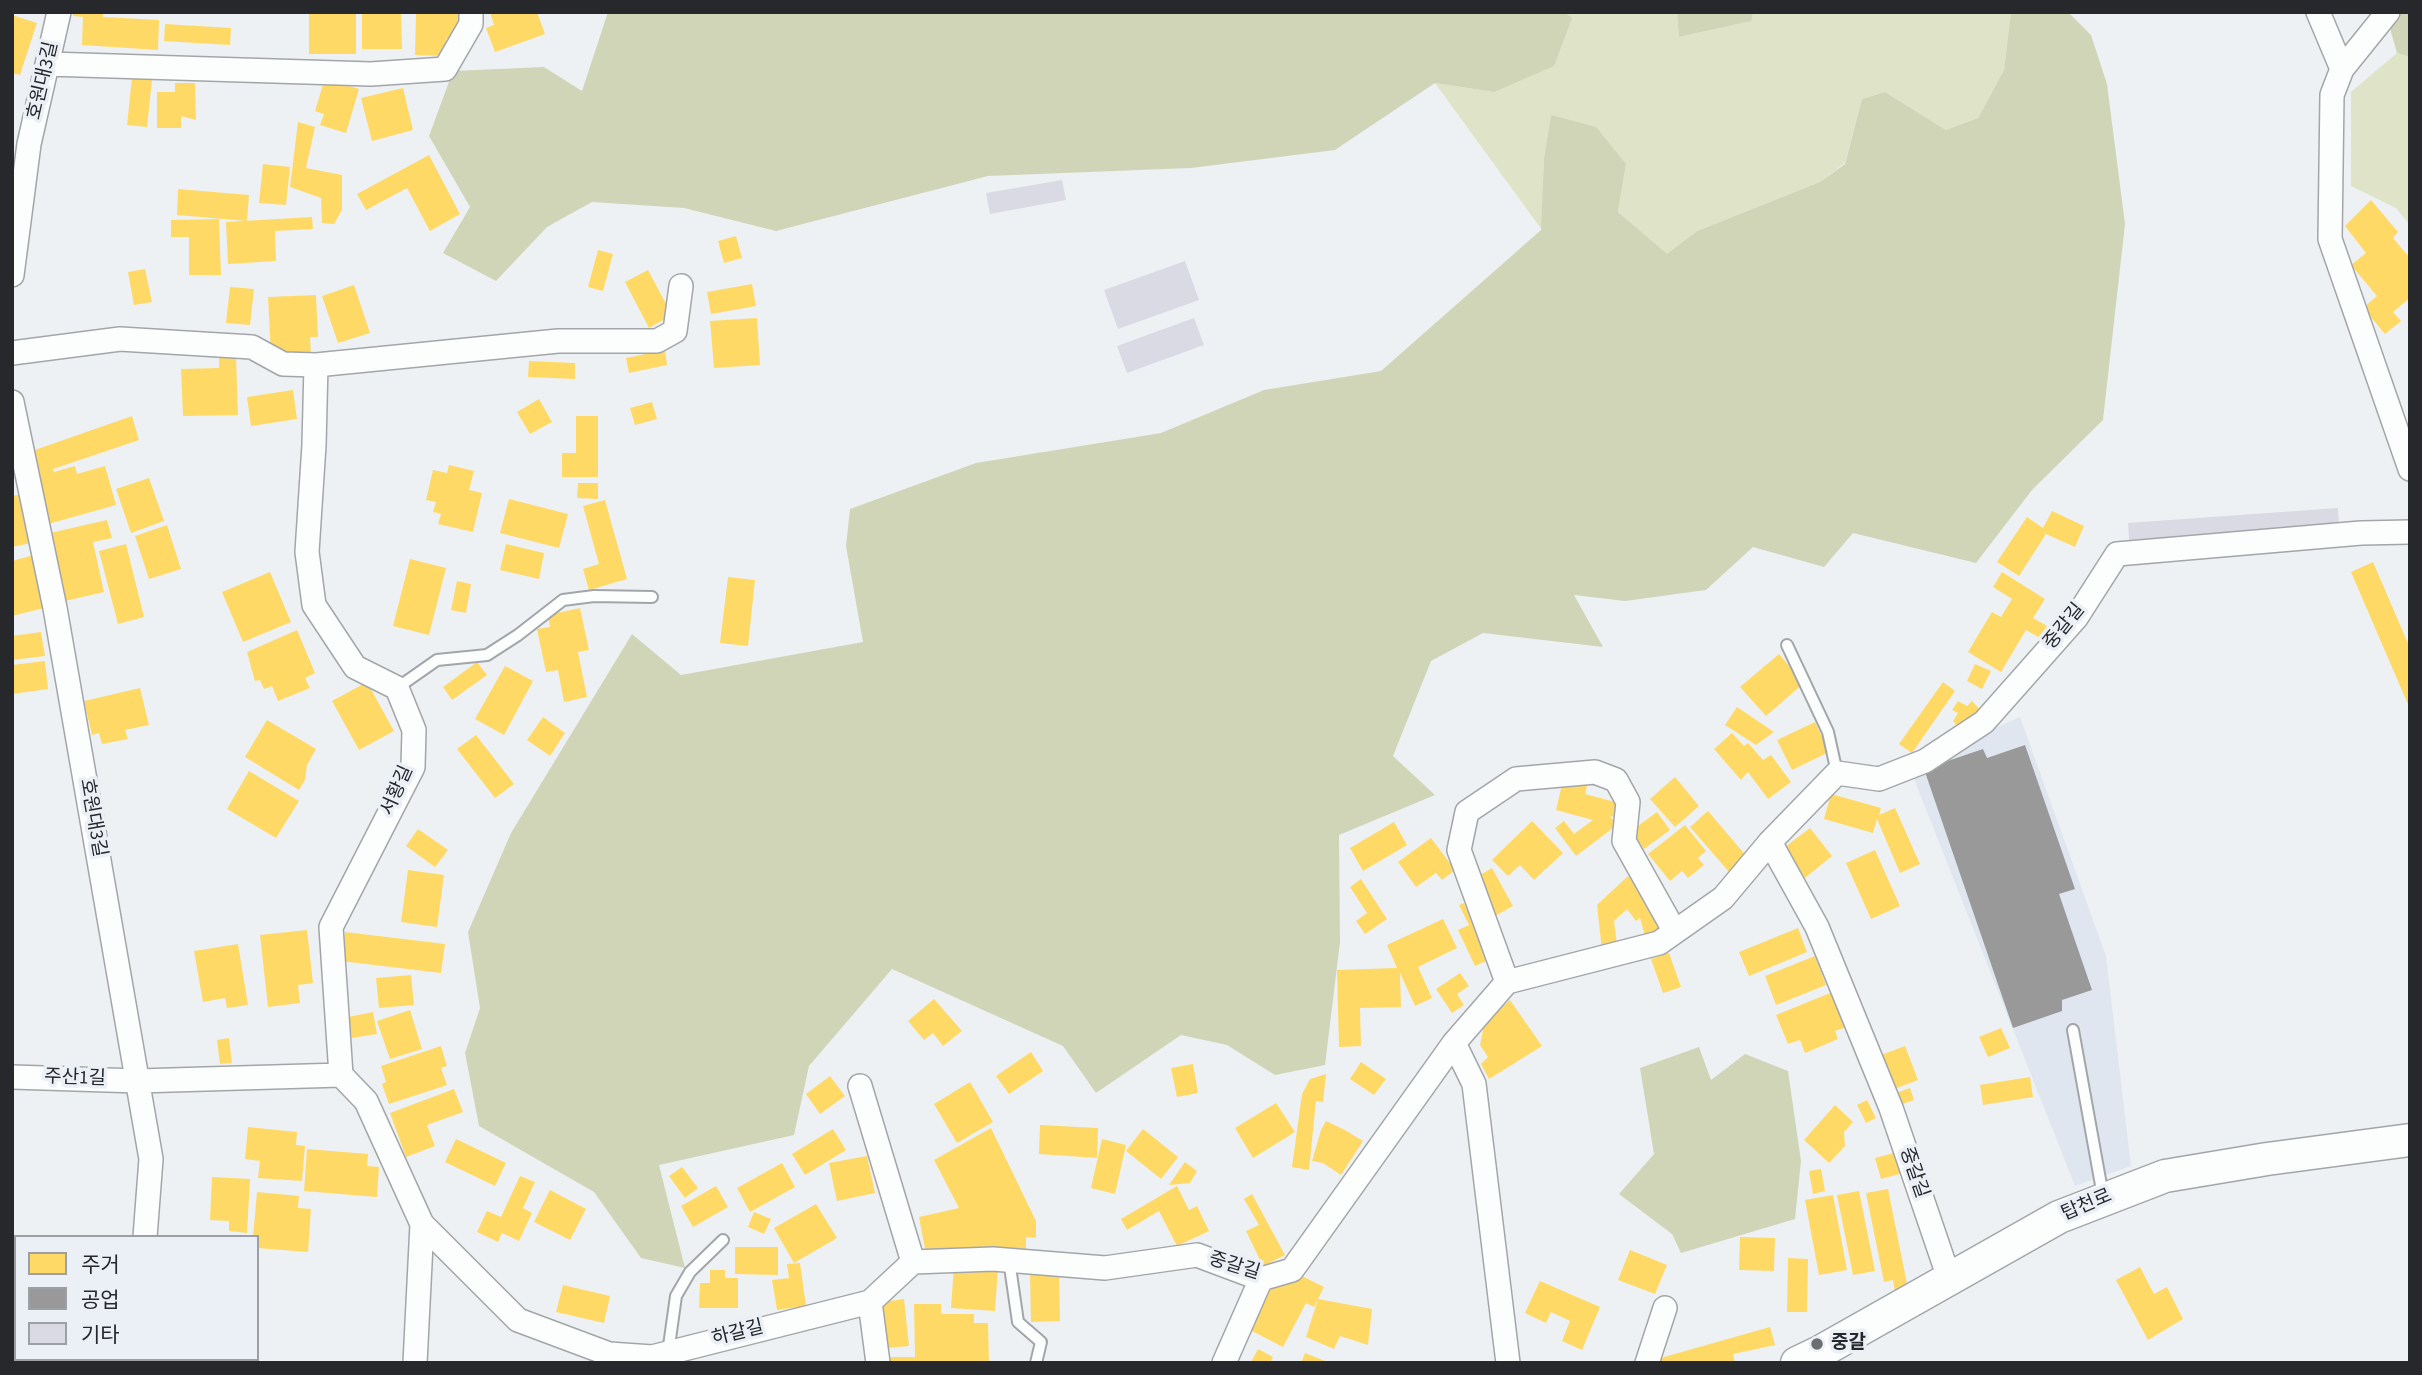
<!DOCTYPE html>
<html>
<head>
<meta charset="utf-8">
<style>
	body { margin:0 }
	#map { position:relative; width:2422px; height:1375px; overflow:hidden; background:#eef1f4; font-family:"Source Sans 3","Noto Sans KR",sans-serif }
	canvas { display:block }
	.frame { position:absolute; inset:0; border:14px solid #26282b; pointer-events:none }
	.legend { position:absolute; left:14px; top:1235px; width:245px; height:126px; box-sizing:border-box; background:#ebf0f7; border:2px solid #9ca0a5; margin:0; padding:9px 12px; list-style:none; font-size:21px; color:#26282b }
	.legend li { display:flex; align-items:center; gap:14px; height:35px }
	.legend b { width:35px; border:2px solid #9ca0a5 }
</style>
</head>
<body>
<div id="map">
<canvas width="2422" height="1375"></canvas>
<div class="frame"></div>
<ul class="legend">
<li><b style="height:19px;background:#ffd966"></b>주거</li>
<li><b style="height:19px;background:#999"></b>공업</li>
<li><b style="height:19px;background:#dadae4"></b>기타</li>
</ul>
</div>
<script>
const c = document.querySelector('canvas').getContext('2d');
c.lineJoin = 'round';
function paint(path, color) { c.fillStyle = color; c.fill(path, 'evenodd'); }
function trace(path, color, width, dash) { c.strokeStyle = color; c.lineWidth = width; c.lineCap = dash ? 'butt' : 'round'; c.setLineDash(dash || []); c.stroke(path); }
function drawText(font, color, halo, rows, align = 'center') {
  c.font = font + ' "Source Sans 3","Noto Sans KR",sans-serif'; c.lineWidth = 7; c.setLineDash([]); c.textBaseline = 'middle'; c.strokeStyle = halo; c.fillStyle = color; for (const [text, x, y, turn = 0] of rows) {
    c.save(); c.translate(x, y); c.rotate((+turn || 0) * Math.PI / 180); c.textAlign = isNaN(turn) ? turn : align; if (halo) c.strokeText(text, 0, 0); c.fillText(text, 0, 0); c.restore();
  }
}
paint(new Path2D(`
	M2020 717 2106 956 2131 1166 2075 1186 1912 774 1973 738Z`), '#e0e6ef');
paint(new Path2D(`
	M1564 12H1677L1679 37 1750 21 1753 12H2011L2004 70 1978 118 1946 130 1885 92 1862 99 1845 163 1820 182 1697 231 1667 255 1618 212 1626 164 1551 115 1544 158 1542 230 1435 83 1494 92 1572 19Z
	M2397 53 2410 57V225L2396 208 2351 186V92Z`), '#dfe3c7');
paint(new Path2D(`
	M608 12H1564L1572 18 1554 66 1494 92 1435 83 1335 150 1191 168 988 176 776 231 684 208 592 202 547 227 496 281 443 253 470 207 429 136 453 71 544 67 582 91Z
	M1677 12H1753L1751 21 1679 37Z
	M2011 12H2068L2091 35 2107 84 2125 224 2103 420 2032 490 1976 563 1853 533 1824 567 1753 547 1706 590 1625 601 1574 595 1603 647 1483 633 1431 661 1393 756 1435 795 1339 835 1340 942 1325 1065 1275 1075 1227 1045 1181 1035 1096 1093 1063 1046 892 969 809 1066 794 1135 659 1165 685 1268 641 1258 594 1192 479 1126 465 1053 480 1008 468 932 511 833 632 634 681 675 863 642 846 546 850 509 976 463 1161 433 1264 390 1381 371 1541 230 1544 158 1551 115 1596 127 1626 164 1618 212 1667 254 1697 231 1820 182 1845 164 1862 99 1885 92 1946 130 1978 118 2004 70Z
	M2398 12H2410V57L2397 53 2389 25Z
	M1699 1047 1711 1080 1745 1054 1788 1071 1801 1161 1795 1219 1681 1253 1672 1234 1619 1194 1654 1154 1640 1068Z`), '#d1d5b8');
paint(new Path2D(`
	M73 12H103V17L159 20 158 50 82 45 83 17 73 16Z
	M309 12H356V54H309Z
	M416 12H459L458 39H446V56L415 55Z
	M490 12H537L545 34 495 52 486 28 494 25Z
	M362 13H401L402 49H362Z
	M12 15 37 23 20 75 12 73Z
	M165 24 231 28 230 45 164 41Z
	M132 78 152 80 147 127 127 125Z
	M325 78 359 89 346 133 320 125 324 114 315 111Z
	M175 83H195L196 120 181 116V128H157V92H175Z
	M403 88 413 130 372 141 361 98Z
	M298 122 315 127 306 168 342 175V210L334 224 322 223 321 198 290 187Z
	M429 155 460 214 430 231 407 188 366 210 357 194Z
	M263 164 290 167 286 205 259 203Z
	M178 189 249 195 247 221 177 215Z
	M2371 200 2398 232 2393 238 2410 258V298L2393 312 2401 321 2385 334 2363 308 2377 296 2351 265 2366 253 2345 226Z
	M312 217 313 229 275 231 276 261 228 264 226 222Z
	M219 219 221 275H189V237H171V220Z
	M736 236 742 258 724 263 718 241Z
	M598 250 613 254 603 291 588 287Z
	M145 269 152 302 134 305 128 272Z
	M648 270 672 315 649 328 625 282Z
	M752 284 756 306 711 314 707 292Z
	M354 285 370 333 338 343 322 296Z
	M230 287 254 289 250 325 226 323Z
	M316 295 318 337H310L311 354 271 355 268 297Z
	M757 318 760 365 714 368 710 321Z
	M665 350 667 365 629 373 626 358Z
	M219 355H236L238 415 183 416 181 369 219 368Z
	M529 361 575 363V379L528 377Z
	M293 390 297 419 251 426 247 397Z
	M539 399 552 422 530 434 517 412Z
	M652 402 657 419 635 425 630 408Z
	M132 416 139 440 53 469 54 472 75 466 77 474 105 466 116 505 48 524 29 452Z
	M576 416H598V477H562V453H576Z
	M449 465 474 471 469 490 482 493 473 532 438 524 441 514 433 512 436 502 426 500 433 470 447 473Z
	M149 478 164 521 131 533 116 489Z
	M578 483H598V499L577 498Z
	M21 494 31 543 12 547V496Z
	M509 499 568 514 559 548 500 533Z
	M605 500 627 579 589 590 583 569 599 564 583 506Z
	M2052 511 2084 526 2075 547 2046 534 2019 576 1997 562 2027 517 2043 528Z
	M107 520 112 538 93 542 104 592 65 601 50 533Z
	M167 525 181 569 149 579 135 536Z
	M126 544 144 617 118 624 99 551Z
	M506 544 544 553 539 579 500 570Z
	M34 555 48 607 12 616V561Z
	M410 559 446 568 429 635 393 626Z
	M2373 562 2410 648V709L2351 572Z
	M270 572 291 622 243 642 222 592Z
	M2002 572 2045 599 2033 618 2047 626 2040 638 2026 630 2001 672 1968 652 1992 612 2001 617 2012 599 1993 587Z
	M728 577 755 580 748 646 720 643Z
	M457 581 471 584 466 613 451 610Z
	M580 608 589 650 578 652 587 697 564 702 558 670 546 672 537 629 550 627 548 615Z
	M297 630 315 673 305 678 310 688 278 701 272 686 264 689 260 680 255 681 247 652Z
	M41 632 45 656 12 660V636Z
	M1779 654 1804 683 1766 716 1740 687Z
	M45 661 48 689 12 694V665Z
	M477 662 487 675 452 700 443 687Z
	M1975 664 1991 671 1982 689 1967 681Z
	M505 666 533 681 504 735 475 719Z
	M367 682 394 731 359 750 332 701Z
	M1943 682 1955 691 1912 753 1899 744Z
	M140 688 149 725 125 730 128 739 102 744 99 733 92 735 84 701Z
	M1958 701 1967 706 1972 701 1982 712 1961 730 1953 721 1958 713 1952 710Z
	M1737 707 1774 732 1756 745 1725 725Z
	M543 717 565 733 550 756 527 740Z
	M267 720 316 749 307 765 305 780 299 790 245 757Z
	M1815 722 1829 752 1792 770 1777 740Z
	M1732 733 1744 746 1748 743 1763 760 1771 755 1791 782 1768 799 1748 772 1741 780 1714 749Z
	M476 735 514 784 495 798 457 749Z
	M249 771 299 801 276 838 227 809Z
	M1564 776 1588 782 1585 794 1619 803 1615 817 1610 816 1617 825 1576 856 1555 828 1564 821 1574 834 1593 820 1556 810Z
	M1675 777 1699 806 1675 827 1650 799Z
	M1831 794 1881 808 1879 815 1895 808 1920 864 1900 873 1877 819 1873 833 1824 819Z
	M1708 811 1748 858 1730 873 1690 827Z
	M1657 812 1670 830 1644 849 1631 831Z
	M1532 821 1563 853 1534 880 1520 865 1508 876 1492 860Z
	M1394 822 1407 845 1363 871 1350 848Z
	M1685 825 1706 851 1698 858 1704 865 1688 878 1682 871 1670 881 1648 854Z
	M1810 828 1832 856 1805 878 1785 847Z
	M418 829 448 850 435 867 406 846Z
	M1431 838 1455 870 1442 880 1436 873 1416 887 1398 862Z
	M1875 850 1900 906 1871 919 1846 863Z
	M1492 868 1513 906 1495 916 1473 879Z
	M408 870 444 875 437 927 401 922Z
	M1628 876 1653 903 1662 931 1646 939 1640 918 1636 921 1627 909 1614 921 1617 944 1602 950 1597 905Z
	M1361 879 1387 919 1365 934 1356 921 1367 913 1350 887Z
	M1464 903 1491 959 1475 966 1458 930 1469 925 1459 905Z
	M1443 919 1457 948 1418 967 1432 998 1415 1006 1400 973 1401 1007 1360 1008 1361 1046 1339 1047 1337 970 1397 968 1387 945Z
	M1798 928 1807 952 1749 976 1739 952Z
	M307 930 313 983 298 985 300 1003 268 1007 260 935Z
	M345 932 445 944 441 973 341 961Z
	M238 944 248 1005 227 1008 225 998 203 1002 194 951Z
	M1669 953 1681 987 1663 993 1651 959Z
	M1815 956 1826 985 1776 1005 1765 976Z
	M1460 973 1469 986 1457 994 1464 1005 1452 1013 1436 989Z
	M411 975 414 1005 379 1008 376 978Z
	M1835 991 1850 1026 1835 1031 1838 1039 1805 1053 1800 1040 1788 1044 1776 1015Z
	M934 999 962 1031 943 1046 933 1033 924 1040 908 1021Z
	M1510 1000 1542 1046 1489 1079 1481 1064 1488 1057 1480 1045 1485 1021Z
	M410 1010 422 1049 390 1059 377 1021Z
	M373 1012 377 1034 352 1038 348 1017Z
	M2001 1028 2010 1048 1988 1057 1979 1037Z
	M229 1038 232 1063 220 1064 217 1040Z
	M441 1046 447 1066 441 1068 447 1085 389 1104 382 1084 386 1082 381 1066Z
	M1905 1046 1918 1080 1894 1089 1881 1055Z
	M1031 1052 1043 1071 1009 1094 996 1076Z
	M1361 1062 1386 1079 1374 1095 1350 1079Z
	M1193 1064 1198 1093 1177 1097 1171 1068Z
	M1326 1074 1323 1102 1316 1101 1309 1170 1292 1167 1302 1094 1310 1079Z
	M830 1076 845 1096 820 1114 806 1094Z
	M2030 1077 2033 1097 1983 1105 1980 1085Z
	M970 1082 993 1122 957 1143 934 1104Z
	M1910 1088 1914 1100 1897 1106 1893 1094Z
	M454 1089 463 1112 427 1125 435 1146 406 1157 390 1113Z
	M1867 1100 1876 1118 1866 1123 1857 1105Z
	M1276 1103 1295 1132 1253 1158 1235 1128Z
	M1835 1105 1853 1122 1844 1132 1845 1146 1829 1163 1804 1140Z
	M1326 1121 1345 1130 1363 1141 1341 1175 1323 1163 1312 1161 1321 1130Z
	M1040 1125 1098 1128 1097 1158 1039 1154Z
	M248 1127 297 1132 296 1145 305 1146 302 1181 258 1178 260 1161 245 1159Z
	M991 1128 1036 1221V1238L1026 1237V1252L926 1254 919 1217 959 1208 934 1160Z
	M833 1129 846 1150 805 1175 792 1154Z
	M1143 1129 1178 1157 1161 1179 1126 1151Z
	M456 1139 506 1163 495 1186 445 1162Z
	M1102 1139 1126 1145 1115 1194 1091 1188Z
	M307 1149 368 1154 367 1166 379 1167 377 1197 304 1191Z
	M1897 1152 1903 1173 1881 1179 1875 1158Z
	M867 1156 875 1193 837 1201 829 1163Z
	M1185 1162 1197 1171 1190 1183 1169 1185Z
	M782 1163 795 1187 750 1212 737 1188Z
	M682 1167 698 1188 685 1198 669 1176Z
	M1821 1169 1825 1191 1813 1194 1809 1171Z
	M520 1176 535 1182 523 1208 532 1213 519 1241 502 1233 498 1242 477 1232 487 1211 501 1217Z
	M212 1177 250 1179 247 1233 229 1231V1221L210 1220Z
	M716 1186 728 1207 693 1227 681 1206Z
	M1177 1186 1189 1210 1197 1206 1209 1231 1177 1246 1159 1211 1127 1230 1121 1219Z
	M1888 1189 1908 1289 1895 1292 1893 1280 1884 1282 1866 1193Z
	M550 1190 586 1209 570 1240 534 1222Z
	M1859 1191 1875 1271 1853 1275 1837 1195Z
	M257 1192 299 1196 298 1208 311 1209 308 1252 257 1248V1237H253Z
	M1252 1194 1285 1255 1263 1266 1246 1231 1259 1225 1244 1199Z
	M1833 1195 1847 1270 1819 1275 1805 1200Z
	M816 1204 837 1238 794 1263 774 1228Z
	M754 1212 771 1219 764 1234 748 1227Z
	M1740 1237 1775 1238 1774 1271 1739 1270Z
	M735 1247H778V1275L735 1274Z
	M1630 1250 1667 1265 1655 1294 1618 1280Z
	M1788 1258 1808 1259 1807 1312H1787Z
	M800 1263 806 1306 777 1310 772 1280 789 1278 787 1264Z
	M954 1265 998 1268 995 1311 951 1308Z
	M2140 1267 2154 1294 2167 1287 2183 1319 2148 1340 2116 1280Z
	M710 1270H725V1278H738V1308H699L700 1283H710Z
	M1059 1271 1060 1321 1031 1322 1030 1272Z
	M1302 1276 1324 1287 1318 1299 1372 1309 1368 1345 1340 1336 1334 1349 1306 1337 1318 1299 1314 1307 1306 1303 1283 1347 1250 1330 1274 1283Z
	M1540 1281 1600 1307 1582 1350 1562 1341 1570 1321 1551 1312 1546 1323 1525 1313Z
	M563 1285 610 1296 604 1323 556 1312Z
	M904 1299 909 1346 887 1348 882 1302Z
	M914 1304H941V1314H974V1323H988L989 1363H889V1357H915Z
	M1770 1327 1775 1345 1733 1354 1735 1363H1654L1664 1357Z
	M1258 1349 1273 1357 1270 1363 1251 1362Z
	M1305 1353 1330 1363H1301Z`), '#ffd966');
paint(new Path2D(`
	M2025 745 2075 889 2059 894 2092 990 2062 1000V1011L2013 1028 1924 769 1983 749 1987 758Z`), '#999');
paint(new Path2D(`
	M1062 180 1066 200 990 214 986 193Z
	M1185 261 1199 300 1118 329 1104 290Z
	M1194 318 1204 345 1127 373 1117 346Z
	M2338 508 2339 526 2129 540 2128 523Z`), '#dadae4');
const service = new Path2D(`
	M1787 645 1828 732 1837 773
	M397 688 437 660 487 655 518 635 563 600 594 596 652 597
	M2073 1030 2103 1196
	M1009 1260 1018 1322 1041 1342 1036 1363
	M668 1353 676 1296 690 1272 723 1240`);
const minor = new Path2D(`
	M2318 12 2342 69 2332 95 2330 239 2410 469
	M48 64 371 74 445 69 471 24V12
	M2342 69 2388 12
	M12 275 29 144 59 12
	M12 353 120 339 252 347 283 364 316 365 558 341H657L675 331 681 286
	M316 365 314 445 307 552 314 605 355 667 397 688 414 730 413 767 331 927 341 1075 366 1101 422 1224 518 1320 609 1354 652 1357 870 1302 913 1262 993 1259 1105 1268 1197 1255 1261 1279 1292 1270 1454 1043 1507 982 1659 943 1723 898 1770 842 1837 773 1879 779 1925 761 1984 722 2076 618 2117 554 2361 533 2410 532
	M12 402 55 608 151 1159 145 1237
	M1770 842 1817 927 1891 1108 1949 1278
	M1507 982 1459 850 1467 812 1516 779 1595 772 1616 780 1628 802 1624 841 1675 932
	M1454 1043 1474 1084 1508 1363
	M12 1077 138 1081 341 1075
	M860 1086 913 1262
	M12 1269H16
	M870 1302 878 1363
	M139 1363V1359
	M415 1363 422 1224
	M1224 1363 1261 1279
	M1647 1363 1665 1308`);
const secondary = new Path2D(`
	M1797 1363 1820 1352 2059 1217 2165 1176 2267 1159 2410 1140`);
trace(service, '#a3a6a8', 14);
trace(minor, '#a3a6a8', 26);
trace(secondary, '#a3a6a8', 35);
trace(service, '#fcfdfd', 10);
trace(minor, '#fcfdfd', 23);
trace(secondary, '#fcfdfd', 32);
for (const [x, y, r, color] of [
	[1817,1344,7,"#6c6e71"]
]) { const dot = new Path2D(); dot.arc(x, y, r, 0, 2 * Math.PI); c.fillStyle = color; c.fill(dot); trace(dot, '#ebf0f7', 2.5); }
drawText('19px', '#26282b', '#ebf0f7', [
	["호원대3길",44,81,-77],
	["중갈길",2065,627,-51],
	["서황길",398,791,-66],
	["호원대3길",92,818,80],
	["주산1길",75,1079,2],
	["중갈길",1913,1173,71],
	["탑천로",2087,1206,-23],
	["중갈길",1234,1267,17],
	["하갈길",738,1334,-14]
]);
drawText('bold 19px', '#26282b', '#ebf0f7', [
	["중갈",1831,1344]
], 'left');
</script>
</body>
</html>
